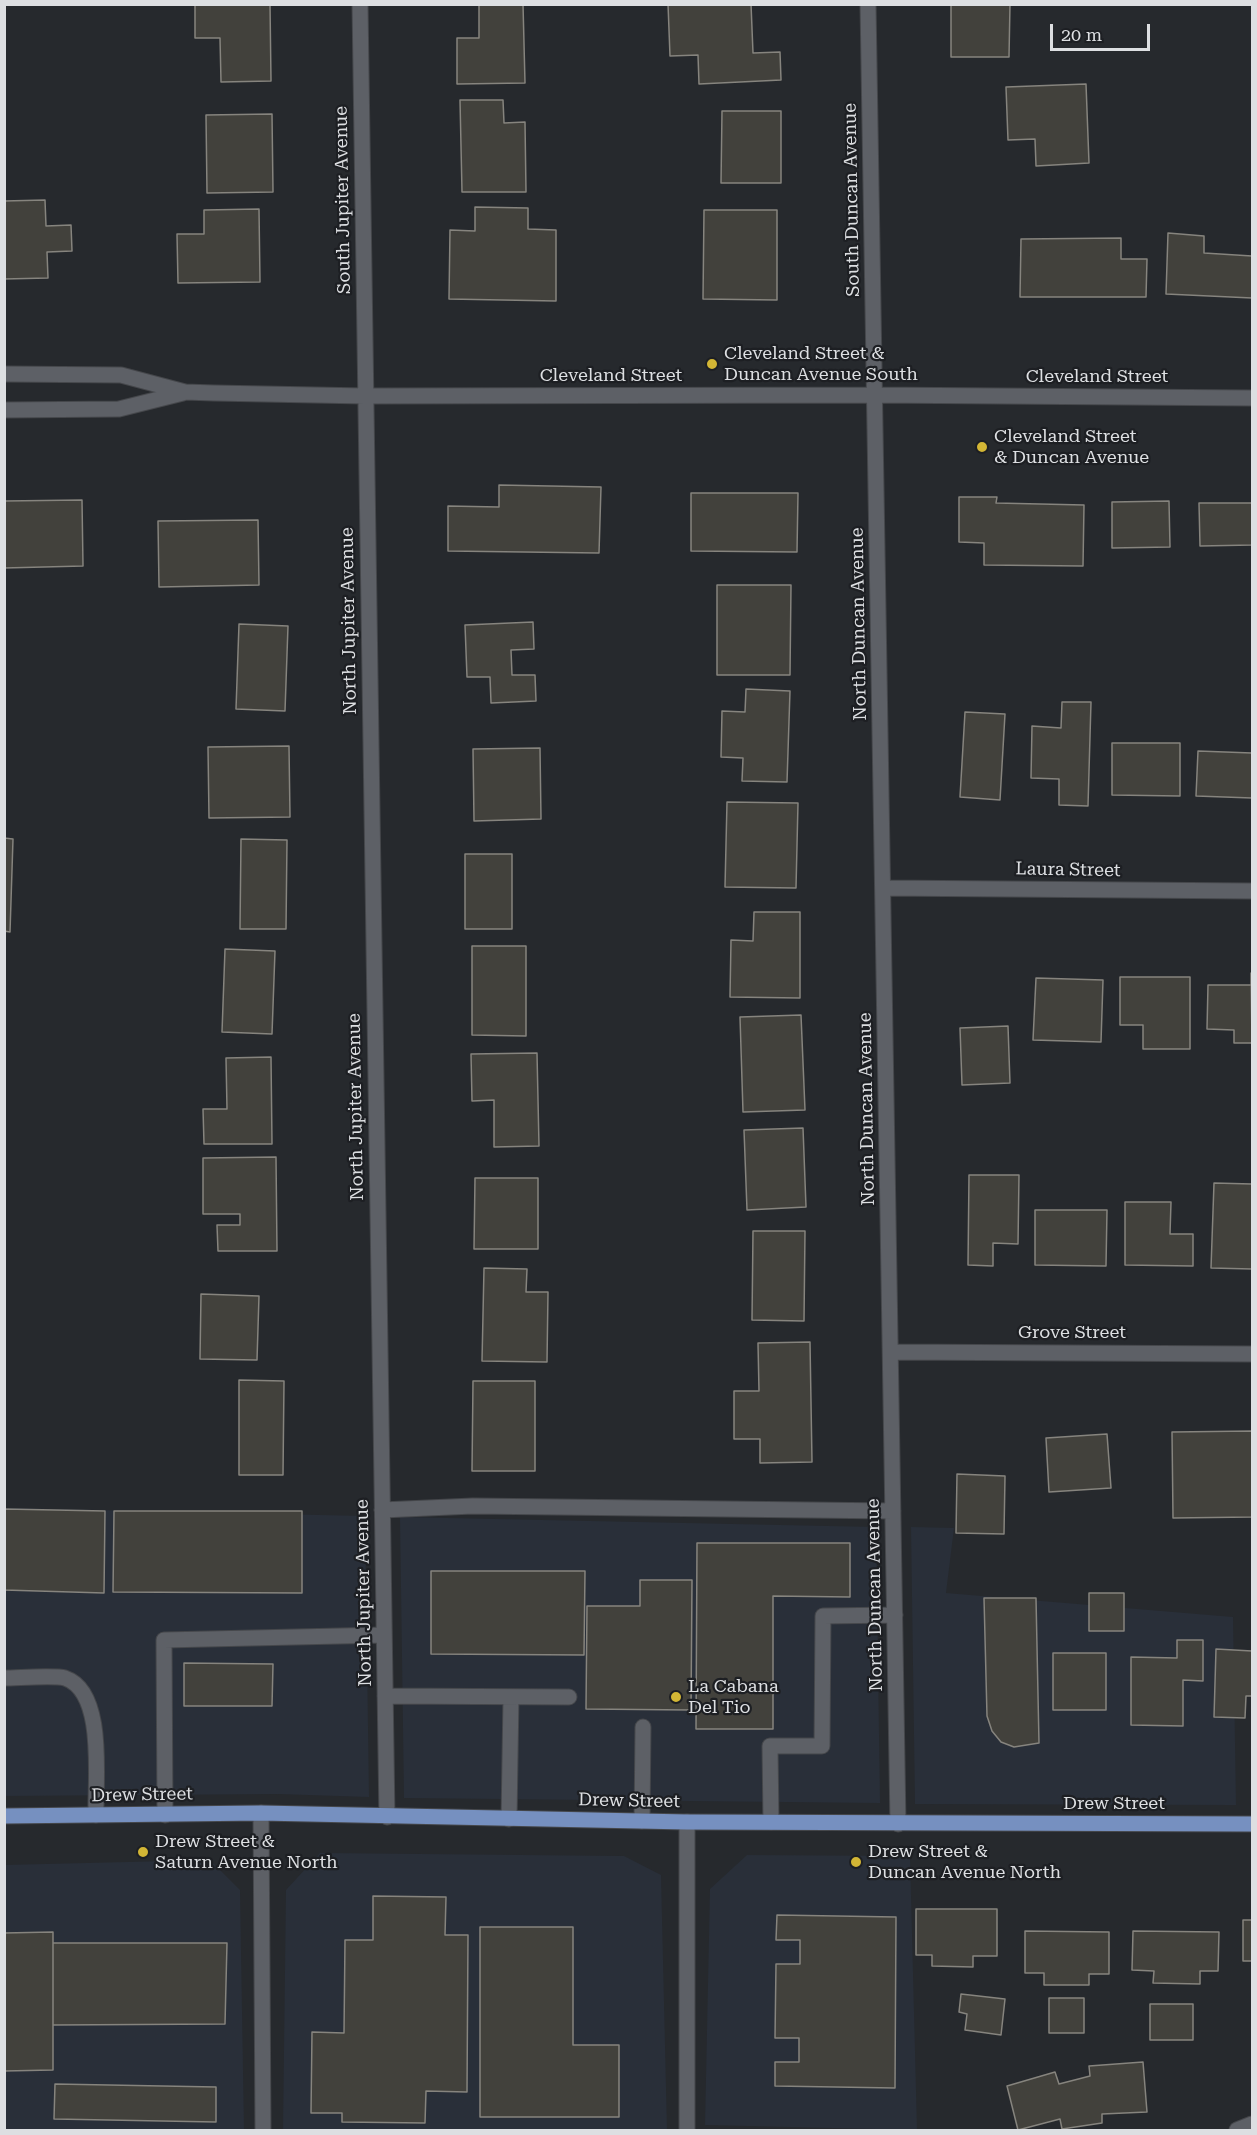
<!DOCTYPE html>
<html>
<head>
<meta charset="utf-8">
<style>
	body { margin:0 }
	#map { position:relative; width:1257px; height:2135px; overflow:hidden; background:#26292d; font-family:"Roboto Serif",serif }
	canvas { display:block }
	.frame { position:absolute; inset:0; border:6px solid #dddfe2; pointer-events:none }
	.scale { position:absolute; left:1050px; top:24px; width:100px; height:27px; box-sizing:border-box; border:3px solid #dddfe2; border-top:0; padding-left:8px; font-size:18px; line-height:21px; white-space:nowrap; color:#dddfe2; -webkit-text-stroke:4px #1d1f23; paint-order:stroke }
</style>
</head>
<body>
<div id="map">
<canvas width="1257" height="2135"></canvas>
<div class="frame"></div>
<div class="scale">20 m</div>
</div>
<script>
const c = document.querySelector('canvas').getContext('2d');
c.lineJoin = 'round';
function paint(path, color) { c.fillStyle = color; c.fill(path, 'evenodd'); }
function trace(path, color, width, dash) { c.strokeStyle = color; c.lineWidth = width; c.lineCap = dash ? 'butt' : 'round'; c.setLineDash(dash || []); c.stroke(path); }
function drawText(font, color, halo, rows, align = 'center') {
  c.font = font + ' "Roboto Serif",serif'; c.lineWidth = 4.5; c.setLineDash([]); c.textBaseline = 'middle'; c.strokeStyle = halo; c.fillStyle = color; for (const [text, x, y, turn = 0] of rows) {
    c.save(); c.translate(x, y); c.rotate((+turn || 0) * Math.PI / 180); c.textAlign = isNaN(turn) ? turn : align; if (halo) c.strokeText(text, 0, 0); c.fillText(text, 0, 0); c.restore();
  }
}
paint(new Path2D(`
	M5 1508 365 1516 369 1797 278 1794 5 1796Z
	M400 1517 876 1527 880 1803 404 1798Z
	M911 1527 954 1528 946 1593 1233 1617 1236 1805 915 1804Z
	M320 1853 624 1856 661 1875 667 2130H283L286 1890Z
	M747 1855 910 1856 917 2130 705 2125 710 1889Z
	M210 1860 240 1890 244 2130H5L4 1865Z`), '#292f39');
const building = new Path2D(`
	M195 4H270L271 81 221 82 220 38H195Z
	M479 4H523L525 83 457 84V38H479Z
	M668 4H751L753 53 780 52 781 80 699 84 698 55 670 56Z
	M951 4H1010L1009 57H951Z
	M1086 84 1089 163 1036 166 1035 139 1008 140 1006 87Z
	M460 100H503L504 123 525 122 526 192H462Z
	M722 111H781V183H721Z
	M272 114 273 192 207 193 206 115Z
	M45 200 46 226 71 225 72 251 47 252 48 278 4 279V201Z
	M475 207 528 208V229L556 230V301L449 299 450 230 475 231Z
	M259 209 260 282 178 283 177 234H204V210Z
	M704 210H777V300L703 299Z
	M1168 233 1204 236V253L1252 256V298L1166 294Z
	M1121 238V259H1147L1146 297H1020L1021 239Z
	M499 485 601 487 599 553 448 551V506L499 507Z
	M691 493H798L797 552 691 551Z
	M959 497H997L996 503 1084 505 1083 566 984 565V543L959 542Z
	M82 500 83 566 4 568V501Z
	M1169 501 1170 547 1112 548V502Z
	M1199 503H1252V545L1200 546Z
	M258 520 259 585 159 587 158 521Z
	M717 585H791L790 675H717Z
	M533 622 534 649 511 650 512 675H535L536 701 491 703 490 677H467L465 625Z
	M239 624 288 626 285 711 236 709Z
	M746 689 790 691 787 782 742 781 743 758 721 757 722 711 745 712Z
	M1062 702H1091L1088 806 1059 805V779L1031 778 1032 726 1061 728Z
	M965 712 1005 714 1000 800 960 797Z
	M1112 743H1180V796L1112 795Z
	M289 746 290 817 209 818 208 747Z
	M540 748 541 819 474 821 473 749Z
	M1198 751 1252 753V798L1196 796Z
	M727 802 798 803 796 888 725 887Z
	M4 838 13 839 10 932 4 931Z
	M241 839 287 840 286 929H240Z
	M465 854H512V929H465Z
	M754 912H800V998L730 997 731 940 753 941Z
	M472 946H526V1036L472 1035Z
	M225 949 275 951 272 1034 222 1032Z
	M1251 973 1252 1043H1234V1030L1207 1029 1208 985H1251Z
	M1120 977H1190V1049H1143V1025H1120Z
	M1036 978 1103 980 1101 1042 1033 1040Z
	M801 1015 805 1110 743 1112 740 1017Z
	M1008 1026 1010 1083 962 1085 960 1028Z
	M537 1053 539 1146 494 1147V1100L472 1101 471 1054Z
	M271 1057 272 1144H204L203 1109H227L226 1058Z
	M803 1128 806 1207 747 1210 744 1130Z
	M276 1157 277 1251H218L217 1225H240V1214H203V1158Z
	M969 1175H1019L1018 1244 993 1243V1266L968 1265Z
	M475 1178H538V1249H474Z
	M1214 1183 1252 1184V1269L1211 1268Z
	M1125 1202H1171L1170 1234H1193V1266L1125 1265Z
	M1035 1210H1107L1106 1266 1035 1265Z
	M753 1231H805L804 1321 752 1320Z
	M484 1268 527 1269 526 1292H548L547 1362 482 1361Z
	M201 1294 259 1296 257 1360 200 1359Z
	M810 1342 812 1462 760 1463V1439H734V1391H759L758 1343Z
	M239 1380 284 1381 283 1475H239Z
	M473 1381H535V1471H472Z
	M1252 1431V1517L1173 1518 1172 1432Z
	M1107 1434 1111 1488 1049 1492 1046 1438Z
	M957 1474 1005 1476 1004 1534 956 1533Z
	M4 1509 105 1511 104 1593 4 1590Z
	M114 1511H302V1593L113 1592Z
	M697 1543H850V1597L773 1596V1729H696Z
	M431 1571H585L584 1655 431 1654Z
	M640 1580H692L691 1710 586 1709 587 1606H640Z
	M1089 1593H1124V1631H1089Z
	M984 1598H1036L1039 1743 1014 1747 1001 1742 992 1731 987 1716Z
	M1177 1640H1203V1681L1183 1680V1726L1131 1725V1657L1177 1658Z
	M1216 1649 1252 1651V1696H1246L1245 1718 1214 1717Z
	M1053 1653H1106V1710H1053Z
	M184 1663 273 1664 272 1706H184Z
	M373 1896 446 1897 445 1935H468L467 2092 426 2091 425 2123 342 2122V2113H311L312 2032 344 2033 345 1940H373Z
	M916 1909H997V1956H973V1967L932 1966V1955H916Z
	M777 1915 896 1917 895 2088 775 2086V2062H799V2038H775L776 1964H800V1940H776Z
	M1243 1920H1252V1961H1243Z
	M480 1927H573V2045H619V2117H480Z
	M1025 1931 1109 1932V1974H1089V1985H1044V1973H1025Z
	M1133 1931 1219 1932 1218 1971H1200V1984L1153 1983 1154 1971 1132 1970Z
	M53 1932V2070L4 2071V1933Z
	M53 1943H227L225 2024 53 2025Z
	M961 1994 1005 1999 1001 2035 965 2030 967 2014 959 2012Z
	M1049 1998H1084V2033H1049Z
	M1150 2004H1193V2040H1150Z
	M1143 2062 1147 2112 1102 2114V2123L1062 2129 1060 2119 1018 2130 1007 2086 1055 2072 1059 2084 1090 2076 1089 2066Z
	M55 2084 216 2087V2122L54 2119Z`);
paint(building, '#42413c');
trace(building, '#86847e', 1.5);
const minor = new Path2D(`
	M360 4 387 1817
	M868 4 898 1824
	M4 374 121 375 185 392 214 393 365 396 875 395 1252 398
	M4 410 119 409 183 393
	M883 888 1252 891
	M891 1352 1252 1354
	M382 1510 473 1506 893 1511
	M4 1678C18 1678 54 1675 65 1678 106 1692 95 1780 96 1815
	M385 1696 569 1697
	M261 1813 263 2130
	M165 1815 164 1640 384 1635
	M509 1819 511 1697
	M642 1821 643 1727
	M687 1822V2130
	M771 1822 770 1746H822L823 1616 895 1615
	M1237 2130 1252 2124`);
const major = new Path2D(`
	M4 1816 261 1813 687 1822 1252 1824`);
trace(minor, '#45474b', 17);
trace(major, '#45474b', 17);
trace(minor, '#5d6066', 15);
trace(major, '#7690c0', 15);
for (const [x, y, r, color] of [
	[712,364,6,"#d3b635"],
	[982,447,6,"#d3b635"],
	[676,1697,6,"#d3b635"],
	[143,1852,6,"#d3b635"],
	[856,1862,6,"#d3b635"]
]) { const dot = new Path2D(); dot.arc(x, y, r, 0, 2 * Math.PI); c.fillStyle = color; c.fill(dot); trace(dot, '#1d1f23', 2); }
drawText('18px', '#dddfe2', '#1d1f23', [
	["South Jupiter Avenue",343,200,-91],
	["South Duncan Avenue",852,200,-91],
	["Cleveland Street",611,376],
	["Cleveland Street",1097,377],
	["North Jupiter Avenue",349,621,-91],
	["North Duncan Avenue",859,624,-91],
	["Laura Street",1068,870,1],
	["North Jupiter Avenue",356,1107,-91],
	["North Duncan Avenue",867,1109,-91],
	["Grove Street",1072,1333],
	["North Jupiter Avenue",364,1593,-91],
	["North Duncan Avenue",875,1595,-91],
	["Drew Street",142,1795,-1],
	["Drew Street",629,1801,1],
	["Drew Street",1114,1804]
]);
drawText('18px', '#dddfe2', '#1d1f23', [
	["Cleveland Street &",724,354],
	["Duncan Avenue South",724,375],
	["Cleveland Street",994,437],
	["& Duncan Avenue",994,458],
	["La Cabana",688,1687],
	["Del Tio",688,1708],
	["Drew Street &",155,1842],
	["Saturn Avenue North",155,1863],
	["Drew Street &",868,1852],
	["Duncan Avenue North",868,1873]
], 'left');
</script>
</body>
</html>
